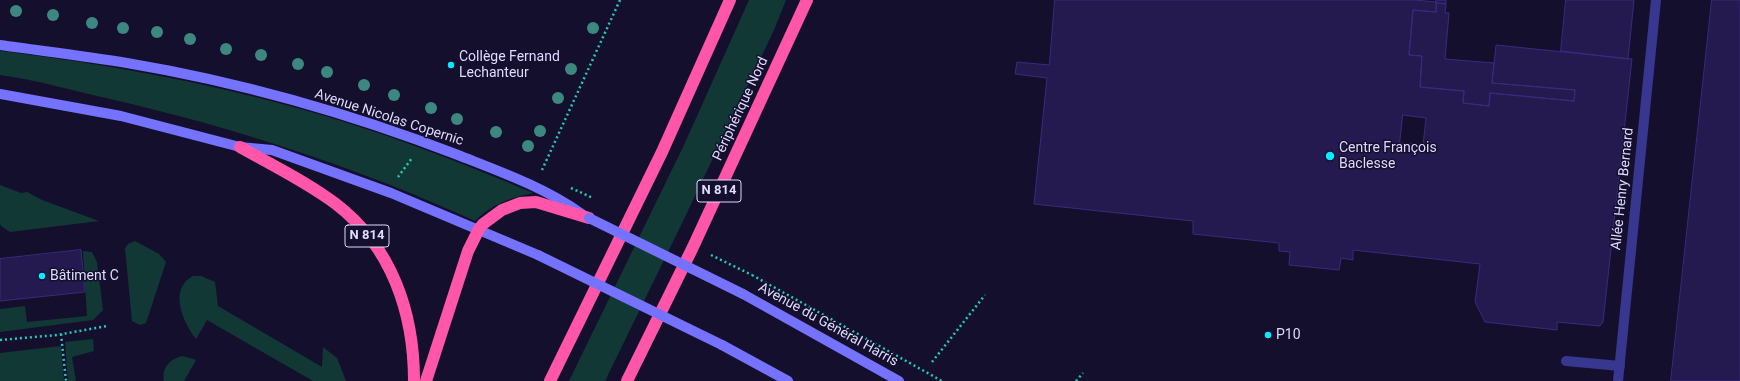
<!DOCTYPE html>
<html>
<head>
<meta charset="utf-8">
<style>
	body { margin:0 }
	canvas { display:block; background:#140f2d }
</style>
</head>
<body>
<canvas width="1740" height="381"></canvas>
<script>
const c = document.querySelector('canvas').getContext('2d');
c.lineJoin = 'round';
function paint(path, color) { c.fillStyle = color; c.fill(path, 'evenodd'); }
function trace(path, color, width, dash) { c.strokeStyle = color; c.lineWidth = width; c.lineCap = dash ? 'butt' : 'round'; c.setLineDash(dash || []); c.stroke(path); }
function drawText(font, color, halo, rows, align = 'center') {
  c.font = font + ' Roboto,sans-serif'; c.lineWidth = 3; c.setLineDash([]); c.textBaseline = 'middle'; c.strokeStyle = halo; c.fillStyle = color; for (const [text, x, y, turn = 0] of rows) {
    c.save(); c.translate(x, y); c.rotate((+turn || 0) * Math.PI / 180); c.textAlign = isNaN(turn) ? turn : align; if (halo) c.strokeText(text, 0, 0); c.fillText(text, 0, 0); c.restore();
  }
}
paint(new Path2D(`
	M749 0H786L774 30 684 219 605 381H569L684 145Z
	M0 51C100 63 200 81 297 108 377 130 456 160 533 193 510 198 492 204 475 221 357 167 233 127 106 98 71 90 36 80 0 75Z
	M0 185 21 193 27 192 42 200 99 221 10 232 1 226 0 223Z
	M135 241 159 254 166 262 146 323 140 325 132 321 125 248 128 244Z
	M83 251 92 252 97 262 103 310 93 320 0 332V309L25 306 27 322 87 316Z
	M193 276H201L215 282 218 306 322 367 323 347 337 358 346 381H313L207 320 196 339C183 322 168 289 193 276Z
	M93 339 94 351 72 357 76 381H68L65 342Z
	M61 346 64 381H0V353Z
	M183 356 196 360 184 381H164C161 368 171 358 183 356Z`), '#123836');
const building = new Path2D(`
	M1055 0H1414L1436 2V12L1413 10 1409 55 1422 56 1420 87 1464 91 1463 103 1489 106 1490 93 1574 101 1575 90 1492 83 1496 45 1632 59 1603 322 1600 326 1557 322V330L1485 322 1475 302 1480 264 1353 250V260L1341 258 1339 270 1289 265 1290 252 1279 251V243L1193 234V221L1034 204 1047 78 1015 74 1017 62 1049 65ZM1403 115 1426 118 1423 145 1400 143Z
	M1436 0H1446V4L1436 3Z
	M1566 0H1634L1628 59 1561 51Z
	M1712 0H1740V381H1671Z
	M1437 3 1446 4 1445 13H1449L1445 59 1494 63 1492 83 1575 90 1574 101 1490 93 1489 106 1463 103 1464 91 1420 87 1422 56 1409 55 1413 10 1436 12Z
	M81 250 85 292 0 301V259Z`);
paint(building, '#241a50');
trace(building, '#392a7e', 1);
trace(new Path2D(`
	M542 170 620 0
	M398 177 412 158
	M752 275 942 381
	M61 334 66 381
	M0 340 57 335 107 326
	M932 362 985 295
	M1076 381 1083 373`), '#26c8bc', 2.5, [2, 3]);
trace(new Path2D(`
	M1566 361 1620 366
	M1618 381 1656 0`), '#383790', 10);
trace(new Path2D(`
	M0 45C42 51 85 56 127 63 240 82 352 114 458 155 501 172 544 187 582 214
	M0 94 121 116 240 147 272 150 391 193 538 255
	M743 294 899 381
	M722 345 788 381`), '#7472ff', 10);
trace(new Path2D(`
	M240 147C272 165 307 182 336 204 392 247 414 313 414 381
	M426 381 468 251 479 229 483 224 502 210 520 203 536 202 589 218
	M550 381 662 152 730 0
	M627 381 693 247 807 0`), '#ff56aa', 12);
trace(new Path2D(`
	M571 188 593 198
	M711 255 752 275`), '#26c8bc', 2.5, [2, 3]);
trace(new Path2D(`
	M589 218 743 294
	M538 255 722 345`), '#7472ff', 10);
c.fillStyle = '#3c8780';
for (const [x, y] of [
	[16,11],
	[53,15],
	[92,23],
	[123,28],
	[593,28],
	[157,32],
	[190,39],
	[226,49],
	[261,55],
	[298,64],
	[571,69],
	[327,72],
	[364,85],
	[394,95],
	[558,98],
	[431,108],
	[457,119],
	[540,131],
	[496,132],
	[528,146]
]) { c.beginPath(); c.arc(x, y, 6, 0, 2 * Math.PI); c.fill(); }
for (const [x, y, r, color] of [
	[451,65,4,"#07eaff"],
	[1330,156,5,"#07eaff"],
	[42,276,4,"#07eaff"],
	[1268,335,4,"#07eaff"]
]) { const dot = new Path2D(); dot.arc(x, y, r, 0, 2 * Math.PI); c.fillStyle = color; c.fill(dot); trace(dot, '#140f2d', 1.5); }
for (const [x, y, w] of [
	[719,191,44],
	[367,236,44]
]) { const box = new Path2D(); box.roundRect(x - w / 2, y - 11, w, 22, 3); c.fillStyle = '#140f2d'; c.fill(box); trace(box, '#dfdbff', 1); }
drawText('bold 13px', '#dfdbff', null, [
	["N 814",719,191],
	["N 814",367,236]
]);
drawText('14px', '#dfdbff', '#140f2d', [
	["Collège Fernand",459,57],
	["Lechanteur",459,73],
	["Centre François",1339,148],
	["Baclesse",1339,164],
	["Bâtiment C",50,276],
	["P10",1276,335]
], 'left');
drawText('14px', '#dfdbff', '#140f2d', [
	["Périphérique Nord",741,109,-65],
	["Avenue Nicolas Copernic",389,118,18],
	["Allée Henry Bernard",1623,189,-84],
	["Avenue du Général Harris",828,325,29]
]);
</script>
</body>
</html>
